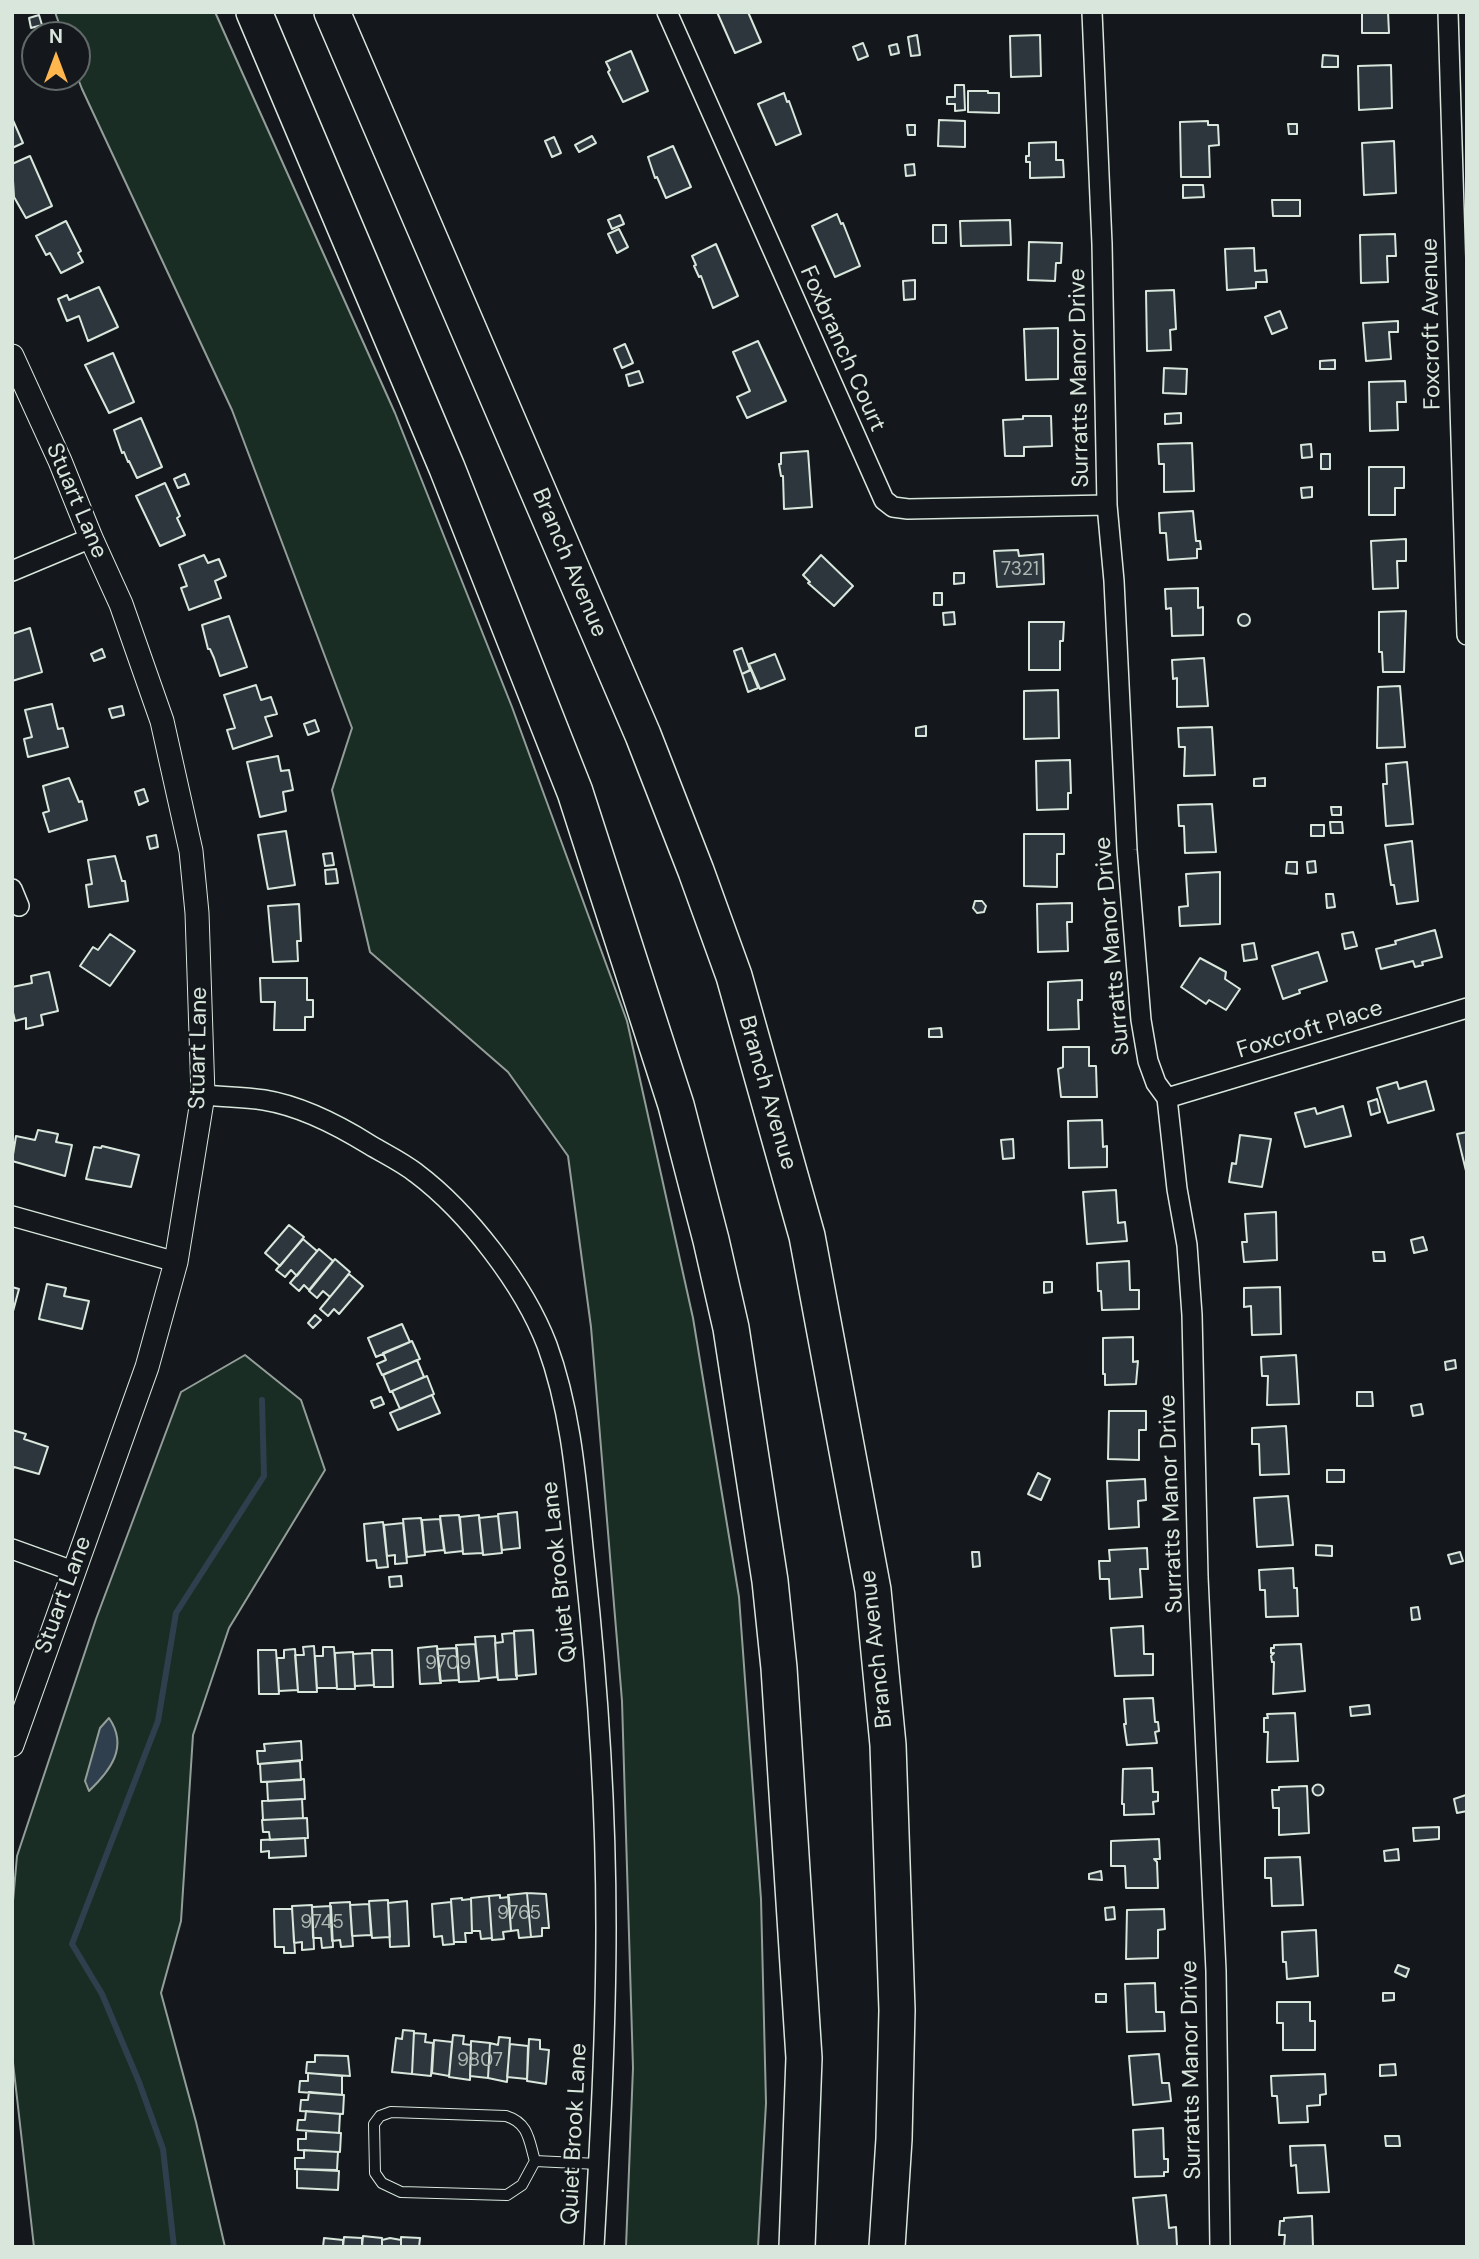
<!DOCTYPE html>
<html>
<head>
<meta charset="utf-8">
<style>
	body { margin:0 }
	#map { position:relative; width:1479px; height:2259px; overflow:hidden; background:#14181c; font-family:"DM Sans",sans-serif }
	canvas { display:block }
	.frame { position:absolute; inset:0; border:14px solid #d8e6dc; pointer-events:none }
	.north { position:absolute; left:21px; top:21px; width:70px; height:70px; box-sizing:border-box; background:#14181c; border:2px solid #626a69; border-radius:50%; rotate:0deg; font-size:19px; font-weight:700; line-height:28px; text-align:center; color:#d8e6dc }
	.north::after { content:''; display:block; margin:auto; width:24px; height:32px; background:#ffb74d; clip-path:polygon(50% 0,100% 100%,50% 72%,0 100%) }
</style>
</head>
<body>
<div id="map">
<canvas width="1479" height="2259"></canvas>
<div class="frame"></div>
<div class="north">N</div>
</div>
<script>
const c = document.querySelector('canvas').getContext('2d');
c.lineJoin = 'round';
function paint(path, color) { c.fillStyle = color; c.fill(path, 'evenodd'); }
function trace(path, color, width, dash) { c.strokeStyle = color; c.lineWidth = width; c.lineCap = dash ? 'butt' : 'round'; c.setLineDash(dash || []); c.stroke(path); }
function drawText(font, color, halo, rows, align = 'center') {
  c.font = font + ' "DM Sans",sans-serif'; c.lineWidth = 5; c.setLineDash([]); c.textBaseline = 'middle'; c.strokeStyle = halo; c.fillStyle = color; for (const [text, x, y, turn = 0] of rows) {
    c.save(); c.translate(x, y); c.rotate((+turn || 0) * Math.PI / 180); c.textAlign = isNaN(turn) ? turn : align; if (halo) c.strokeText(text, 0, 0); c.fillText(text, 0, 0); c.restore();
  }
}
const green = new Path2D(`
	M55 12H215L395 413 512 707 627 1021 693 1318 739 1597 761 1899 766 2103 758 2247H626L633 2068 622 1701 591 1327 568 1156 508 1072 370 952 332 790 352 728 232 410 82 89 77 76V35H63Z
	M245 1355 301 1400 325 1470 229 1628 193 1735 181 1921 161 1993 196 2122 225 2247H34L12 2054V1912L17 1856 96 1619 181 1392Z`);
paint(green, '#1a2d24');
trace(green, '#939e99', 2);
const water = new Path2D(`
	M109 1718C129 1747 110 1771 89 1791L85 1781 100 1728Z`);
paint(water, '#2f3f4d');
trace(water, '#939e99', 2);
trace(new Path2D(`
	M174 2247 163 2149 139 2082 102 1994 72 1944 158 1721 176 1613 264 1476 262 1400`), '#2f3f4d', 6);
const building = new Path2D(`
	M717 12H748L761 42 735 53Z
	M1362 12H1388L1389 33H1362Z
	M39 15 42 25 31 28 29 18Z
	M917 35 920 55 911 56 908 37Z
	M1040 35 1041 76 1011 77 1010 36Z
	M863 43 868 56 858 60 853 47Z
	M897 44 899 53 891 55 889 46Z
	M631 51 648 91 623 102 608 72 610 70 606 62Z
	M1323 55 1338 56V67H1322Z
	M1391 65 1392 108 1359 110 1358 66Z
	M955 85H964L965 110 955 111V104H947V97H955Z
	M968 91H988V93H999V113L968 112Z
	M784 93 787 102 789 101 801 134 776 145 758 104Z
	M12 118 23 143 12 148Z
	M939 120 965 121V147L938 146Z
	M1208 121V125H1218L1219 145 1209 146 1210 177H1181L1180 122Z
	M1288 124H1297V134H1289Z
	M907 125H915V135H908Z
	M592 136 596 143 579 152 575 145Z
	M554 137 561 153 552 157 545 141Z
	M1394 141 1396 193 1364 195 1362 143Z
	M1056 142V160H1063L1064 177 1030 178V162H1026V156H1029V143Z
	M673 146 691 187 666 198 657 177 655 178 648 157Z
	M30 156 52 206 26 218 14 197 12 164Z
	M914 164 915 175 906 176 905 165Z
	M1183 185H1203L1204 197 1183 198Z
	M1272 200H1300V216H1273Z
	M837 214 841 224 843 223 860 266 835 277 812 226Z
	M620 215 624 224 612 229 608 220Z
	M1010 220 1011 245 961 246 960 221Z
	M66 221 81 251 78 253 83 262 61 273 50 253 46 255 36 236Z
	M933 225H946V243H933Z
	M619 229 628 247 617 253 608 234Z
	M1395 234 1396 256H1387L1388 282 1361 283 1360 235Z
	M1029 242 1062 243 1061 263H1056L1055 281 1028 280Z
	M716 244 738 296 713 308 701 276 699 277 694 266 696 265 692 256Z
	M1254 248 1255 271 1266 270 1267 282H1256V288L1227 290 1225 249Z
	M915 280V299L904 300 903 281Z
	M99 287 118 327 88 341 79 316 67 321 58 299 67 295 69 300Z
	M1174 290 1176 329 1170 330 1171 350 1147 351 1146 291Z
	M1280 311 1287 328 1272 334 1265 317Z
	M1398 321V332H1389L1391 359 1366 361 1363 323Z
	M1058 328V379L1026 380 1024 329Z
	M758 341 786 401 747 418 737 397 750 391 733 352Z
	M625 344 633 363 622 368 614 349Z
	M113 353 134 402 109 413 85 365Z
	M1335 360V369H1320V361Z
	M1164 368 1187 369 1186 394 1163 393Z
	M639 371 643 382 629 386 626 375Z
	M1405 381 1406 402H1397L1398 430 1370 431 1369 382Z
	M1181 413V423L1165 424V414Z
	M1023 416H1051L1052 446 1024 447V456H1005L1003 420 1023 419Z
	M141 418 162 467 137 478 129 461 128 462 124 452 122 453 114 430Z
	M1192 443 1194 491 1164 492V464H1159L1158 444Z
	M1311 444 1312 457 1302 458 1301 445Z
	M808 451 812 507 784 509 783 476H781L779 464H781V453Z
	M1321 454H1330V469H1321Z
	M1369 467H1404V488H1395V515H1369Z
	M185 474 189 484 178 488 174 479Z
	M165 483 180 516 177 518 185 535 160 546 136 496Z
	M1312 487V497L1302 498 1301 488Z
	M1193 511 1196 541H1200L1201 549H1197V558L1168 560 1166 533H1160L1159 513Z
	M1406 539V561H1397L1398 588 1373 589 1371 541Z
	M1018 550 1019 556 1043 554 1044 584 997 587 994 551Z
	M204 555 208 563 219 559 226 576 215 581 221 598 189 610 181 588 187 586 179 565Z
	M821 555 853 586 834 606 808 583 810 582 803 575Z
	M954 573H964V583L954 584Z
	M1198 588V608L1203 607V635L1172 636 1171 608 1166 609 1165 589Z
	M934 593H942V605H934Z
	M1406 611 1404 672H1383L1382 652H1379V612Z
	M954 612 955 624 944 625 943 613Z
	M1238 620a6 6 0 1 1 12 0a6 6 0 1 1-12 0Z
	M229 616 247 667 220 676 214 658 210 649H208L202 625Z
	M1029 622H1064L1063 641H1060V670H1029Z
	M30 628 42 672 12 681V634Z
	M742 648 750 670 742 674 734 651Z
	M102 649 105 657 94 661 91 654Z
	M775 654 785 679 760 689 749 664Z
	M1204 658 1208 706 1177 707V678L1173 679 1172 660Z
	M751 670 758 688 748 692 742 674Z
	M256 685 261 700 271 697 277 714 265 717 272 736 233 749 227 730 235 728 224 695Z
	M1400 686 1405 747 1377 748 1378 687Z
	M1058 690 1059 738 1024 739V691Z
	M52 704 58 729 63 728 68 747 28 757 24 739 32 737 25 710Z
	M122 706 124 715 112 718 109 709Z
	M315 720 319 731 308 735 304 724Z
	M926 726V736H916V728Z
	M1212 727 1215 775 1184 776 1185 747H1179L1178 728Z
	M278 756 281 771 289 770 293 790 283 792 286 811 260 817 247 762Z
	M1070 760 1071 793H1068V809L1037 810 1036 761Z
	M1407 762 1413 824 1386 826 1383 784H1387L1386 764Z
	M69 778 79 802 82 801 87 820 49 832 43 813 49 811 43 786Z
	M1265 778V786H1254V779Z
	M144 789 148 801 139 805 135 792Z
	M1212 804 1216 852 1185 853 1184 826H1179L1178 805Z
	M1331 807H1341V815H1332Z
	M1330 822H1342L1343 833H1331Z
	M1311 825H1324V836H1311Z
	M286 831 295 885 268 889 258 835Z
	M1024 834H1064V854H1057V887L1024 886Z
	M156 835 158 847 150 849 147 837Z
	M1412 841 1418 901 1397 904 1394 885H1391L1385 845Z
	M332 853 334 865 325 866 323 854Z
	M115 856 122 881H125L128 901 89 907 86 885 92 884 88 860Z
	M1315 861 1316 872 1308 873 1307 862Z
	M1287 862H1297V874L1286 873Z
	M336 869 338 883 326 884 325 870Z
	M1220 872V924L1180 926 1179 907 1188 906 1186 874Z
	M1326 894H1333L1335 907 1327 908Z
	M975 901H982L986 906 984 912 977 913 973 908Z
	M1072 903V922H1067L1068 951 1038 952 1037 904Z
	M299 904 301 941H297L298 961 273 962 268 906Z
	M1435 930 1442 957 1422 962 1423 965 1415 967 1413 961 1381 969 1376 949 1396 944 1395 941Z
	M1353 932 1357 946 1345 949 1342 934Z
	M110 934 135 951 110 986 80 966 93 947 98 950Z
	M1254 943 1257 959 1244 961 1242 945Z
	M1318 952 1327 981 1299 990 1300 993 1283 999 1272 966Z
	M1200 958 1226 972 1225 979 1240 989 1226 1010 1209 1000 1206 1004 1181 987Z
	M49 972 58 1011 41 1015 43 1025 26 1029V1018L15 1021 12 1008V987L32 983 31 976Z
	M260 978H307V1000H313V1017H305V1030H274L275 1002H261Z
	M1082 980V1000H1078L1079 1029 1048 1030V982Z
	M941 1028 942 1037H929V1029Z
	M1063 1047H1089V1066H1096L1097 1097H1061L1058 1069 1063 1067Z
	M1426 1081 1434 1110 1388 1123 1377 1088 1397 1082 1399 1089Z
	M1377 1099 1380 1112 1371 1115 1368 1102Z
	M1343 1106 1351 1136 1305 1147 1295 1113 1315 1108 1317 1114Z
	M1102 1120 1103 1147 1107 1146V1167L1069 1168 1068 1121Z
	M38 1130 58 1134 56 1142 72 1145 65 1176 12 1161 16 1136 35 1140Z
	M1467 1132V1175L1457 1134Z
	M1240 1135 1271 1139 1262 1187 1229 1182 1232 1163 1236 1164Z
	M1013 1139 1014 1158 1003 1159 1001 1140Z
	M102 1146 139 1155 131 1187 86 1179 94 1147 101 1148Z
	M1116 1190 1118 1223 1125 1222 1127 1241 1087 1244 1083 1192Z
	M1276 1212 1277 1260 1244 1262 1242 1242H1247L1245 1214Z
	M289 1225 304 1237 280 1266 265 1253Z
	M1423 1237 1427 1250 1414 1253 1411 1240Z
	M303 1239 317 1251 297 1276 291 1270 285 1277 276 1270Z
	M319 1249 333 1261 309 1290 304 1285 299 1291 290 1283Z
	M1373 1252H1384L1385 1261H1374Z
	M335 1259 350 1272 330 1297 323 1291 317 1298 309 1291Z
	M1129 1261 1130 1290H1139V1309L1102 1310 1101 1291H1098L1097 1263Z
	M349 1274 363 1286 339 1314 334 1309 328 1316 320 1309Z
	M1044 1282H1052V1292L1044 1293Z
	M47 1284 66 1288 64 1296 89 1301 82 1329 39 1319Z
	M12 1287 19 1289 12 1315Z
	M1280 1287 1281 1334 1252 1335 1251 1306 1244 1307V1288Z
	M315 1315 321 1320 313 1328 308 1323Z
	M402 1324 410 1342 376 1357 368 1338Z
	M1133 1337V1362L1138 1361 1136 1384 1105 1385V1374H1103V1338Z
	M412 1341 420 1359 382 1375 377 1364 386 1360 383 1353Z
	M1296 1355 1299 1404 1267 1405 1268 1376H1262L1261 1357Z
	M417 1360 424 1377 390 1392 383 1375Z
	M1455 1360 1456 1368 1446 1370 1445 1362Z
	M427 1376 434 1394 400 1409 392 1391Z
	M1357 1392H1372L1373 1406H1357Z
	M432 1395 440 1413 398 1430 390 1413Z
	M381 1397 384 1404 374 1408 371 1401Z
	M1421 1404 1423 1414 1413 1416 1411 1406Z
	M1109 1411H1146V1430H1139V1460L1108 1459Z
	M1286 1426 1289 1474 1260 1475 1259 1444H1252V1428Z
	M12 1430 26 1434 24 1439 48 1447 39 1474 14 1467 12 1472Z
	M1327 1470H1344V1482H1327Z
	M1038 1473 1050 1479 1041 1500 1028 1494Z
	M1145 1479 1146 1500 1138 1501 1139 1527 1109 1529 1107 1481Z
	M1288 1496 1293 1545 1257 1547 1254 1498Z
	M517 1512 520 1548 502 1550 498 1514Z
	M459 1515 463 1551 445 1553 440 1516Z
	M479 1515 483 1553 463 1554 460 1517Z
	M498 1516 502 1553 483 1555 479 1518Z
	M421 1518 425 1555 407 1557 403 1519Z
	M440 1519 444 1550 425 1552 422 1520Z
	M383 1522 388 1567 377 1568 376 1560 367 1561 364 1524Z
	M403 1523 407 1563 395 1564V1555L387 1556 384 1525Z
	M1316 1545 1332 1546V1556L1316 1555Z
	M1147 1548 1148 1569H1140L1142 1597 1110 1599 1109 1579H1100L1099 1561H1110L1109 1550Z
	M972 1552H979L980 1566 973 1567Z
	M1460 1552 1463 1561 1451 1564 1448 1555Z
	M1293 1568 1294 1588H1297L1298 1616 1266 1617 1265 1590H1260L1259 1570Z
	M401 1576 402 1586 390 1587 389 1577Z
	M1418 1607 1420 1619 1412 1620 1411 1608Z
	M1143 1626 1144 1654H1153V1675L1115 1676 1111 1628Z
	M533 1630 536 1674 516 1676 514 1631Z
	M514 1633 517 1679 498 1680 495 1643 503 1642 502 1634Z
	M495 1636 497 1677 479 1679 475 1637Z
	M475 1644 479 1681 459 1682 456 1645Z
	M1301 1644 1305 1691 1273 1694 1274 1662H1272L1271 1656 1274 1653H1271V1648H1274V1645Z
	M314 1646 317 1692H298L295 1655H304L303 1647Z
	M437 1646 441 1683 420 1684 418 1648Z
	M323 1647H334L337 1688H317L315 1656H323Z
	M457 1648 459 1680 440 1681 437 1649Z
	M295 1649 298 1690 279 1691 277 1658H284V1650Z
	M258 1650H276L279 1694H259Z
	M372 1650H392L393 1687H374Z
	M353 1652 355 1689H337L335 1653Z
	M372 1653 374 1685 355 1686 353 1654Z
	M1153 1698 1155 1722H1158L1159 1731 1155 1732 1157 1743 1127 1745 1124 1724H1126L1124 1699Z
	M1369 1705 1370 1714 1351 1716 1350 1707Z
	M1295 1713 1298 1761 1267 1762 1268 1732H1264V1718H1268L1267 1714Z
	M301 1741 302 1760 258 1764 257 1751H265L264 1744Z
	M300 1761 301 1780 261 1782 260 1764Z
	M1152 1768 1153 1792H1158V1801L1153 1802 1154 1814 1124 1815V1804H1122L1123 1769Z
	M304 1779 305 1799 268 1801 267 1782Z
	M1312.5 1790a5.5 5.5 0 1 1 11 0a5.5 5.5 0 1 1-11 0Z
	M1307 1786 1309 1833 1279 1835V1808H1273L1272 1790H1279V1787Z
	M1466 1795 1467 1811 1457 1813 1454 1799Z
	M302 1799 303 1818 263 1820 262 1801Z
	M307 1818 308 1838 270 1840 269 1832H263L262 1820Z
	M1439 1827V1839L1414 1841 1413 1828Z
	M305 1838 306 1856 269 1858V1851L261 1852V1840Z
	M1159 1839 1160 1859H1154L1157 1862 1158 1888H1126L1125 1866H1111V1841Z
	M1398 1849 1399 1860 1385 1861 1384 1851Z
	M1300 1857 1303 1905 1272 1906 1271 1878H1265V1858Z
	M1101 1871 1102 1880 1089 1879V1874Z
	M527 1893 531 1937 519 1938 518 1930 511 1931 508 1895Z
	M527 1893 546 1894 549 1928H542V1936L531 1937Z
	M500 1895V1898L509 1897 511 1931 503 1932 504 1939 492 1940 489 1896Z
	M489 1896 492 1938 481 1939 480 1931H472L471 1898Z
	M462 1898V1900L471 1899 472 1933H465L466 1942H454L451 1899Z
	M388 1900 390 1937 372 1938 369 1901Z
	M407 1901 409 1946 390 1947 388 1903Z
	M350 1902 353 1946 341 1947 340 1940 332 1941 330 1903Z
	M451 1902 454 1944 443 1945 442 1936 434 1937 432 1904Z
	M369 1904 371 1935 352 1936 350 1905Z
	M312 1905 314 1949 302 1950V1942L294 1943 292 1906Z
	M331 1906 333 1947 322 1948 321 1938H313L312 1907Z
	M1114 1907 1115 1919 1106 1920 1105 1908Z
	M274 1909H292L295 1953H284V1947H275Z
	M1164 1909 1165 1929 1158 1930V1958L1126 1959 1127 1910Z
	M1316 1930 1318 1976 1287 1979 1286 1962H1283L1282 1932Z
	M1398 1965 1409 1969 1406 1977 1395 1972Z
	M1155 1983 1156 2012H1164L1165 2031 1127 2032 1125 1984Z
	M1383 1993H1394V2000L1383 2001Z
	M1096 1994H1106V2002H1096Z
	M1277 2002H1310V2021H1315V2050H1283V2023H1277Z
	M403 2030 414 2031 412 2074 392 2072 396 2038 402 2039Z
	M414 2033 426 2034 425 2042 433 2043 431 2076 412 2074Z
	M453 2035 464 2036 463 2044 471 2045 470 2080 449 2077Z
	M499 2037 510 2038 507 2082 488 2078 490 2043 498 2045Z
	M529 2039 540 2040V2049L549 2050 546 2084 527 2081Z
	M434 2040 452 2042 449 2076 432 2073Z
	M471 2041 490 2043 488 2078 470 2076Z
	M510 2044 528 2046 527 2079 507 2077Z
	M1159 2054 1162 2083H1169L1171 2101 1133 2105 1129 2056Z
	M315 2055 348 2056 350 2076 306 2073 307 2062H315Z
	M1395 2064 1396 2075 1380 2076V2065Z
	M308 2073 342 2076V2095L299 2092 300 2081H308Z
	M1325 2074 1326 2094 1320 2095V2105L1307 2106 1308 2122 1279 2123 1277 2096H1272L1271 2076Z
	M309 2092 344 2095 343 2114 300 2111 301 2100H308Z
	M306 2111 340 2114 339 2133 297 2130 298 2120H305Z
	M1163 2128 1164 2159H1168V2172H1164V2176L1135 2177 1133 2130Z
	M306 2131 341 2133 340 2152 298 2150V2139H306Z
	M1385 2136H1399L1400 2146H1386Z
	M1325 2145 1329 2192 1298 2193 1296 2165 1291 2166 1290 2146Z
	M304 2150 338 2152 337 2170 295 2169V2158H304Z
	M297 2169 339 2171 338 2190 297 2188Z
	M1166 2195 1169 2228 1176 2227 1177 2246 1138 2247 1133 2198Z
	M1312 2216 1313 2247H1284L1285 2235H1279L1280 2221H1284V2218Z
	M363 2236 382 2238V2247H362Z
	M344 2237 362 2238V2247H343Z
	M401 2237 420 2238 419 2247H401Z
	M324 2238 343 2240V2247H323Z
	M390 2238 401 2240V2247H382V2240Z`);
paint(building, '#2c363c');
trace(building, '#d8e6dc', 2);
const service = new Path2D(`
	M391 2112 506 2116C529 2123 529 2141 535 2161L522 2185 507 2195 401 2192 382 2183 375 2173 374 2124 380 2116Z
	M535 2161 598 2164`);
const minor = new Path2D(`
	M667 12 884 500 893 507 908 509 1107 505
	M1092 12 1102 244 1107 505 1114 581 1127 850 1141 1020 1148 1061 1156 1083 1167 1098 1177 1189 1187 1245 1192 1315 1198 1577 1216 1971 1220 2247
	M1448 12 1467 635
	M12 571 91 538
	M12 889 19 906
	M203 1095C223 1097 244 1097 264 1100 301 1106 338 1125 370 1145 385 1154 402 1162 416 1173 468 1212 524 1285 547 1345 573 1416 577 1492 585 1566 598 1686 606 1806 606 1927 606 2033 600 2140 594 2247
	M1167 1098 1467 1008
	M12 1216 176 1262
	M12 1549 73 1571`);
const tertiary = new Path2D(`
	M12 356 60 461 91 538 121 604 162 721 191 851 197 913 203 1095 176 1262 147 1367 12 1745`);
const motorway = new Path2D(`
	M254 12 447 468 575 792 676 1105 711 1240 731 1328 770 1581 779 1668 804 2058 797 2247
	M332 12 643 735 696 871 734 976 807 1236 873 1590 888 1745 897 2010 894 2139 887 2247`);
trace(service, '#d8e6dc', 12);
trace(minor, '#d8e6dc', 22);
trace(tertiary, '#d8e6dc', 25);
trace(motorway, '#d8e6dc', 38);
trace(service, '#14181c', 10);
trace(minor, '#14181c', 19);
trace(tertiary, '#14181c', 23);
trace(motorway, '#14181c', 35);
drawText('19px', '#adbab4', null, [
	["7321",1020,570],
	["9709",448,1664],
	["9765",519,1914],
	["9745",322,1923],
	["9807",480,2061]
]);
drawText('23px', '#d8e6dc', '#14181c', [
	["Foxcroft Avenue",1432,324,-91],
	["Foxbranch Court",842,349,66],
	["Surratts Manor Drive",1080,378,-91],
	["Stuart Lane",76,501,67],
	["Branch Avenue",569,563,67],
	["Surratts Manor Drive",1113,946,-95],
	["Foxcroft Place",1310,1030,-17],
	["Stuart Lane",199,1048,-89],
	["Branch Avenue",767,1093,74],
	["Surratts Manor Drive",1172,1504,-92],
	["Quiet Brook Lane",560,1572,-96],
	["Stuart Lane",64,1595,-70],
	["Branch Avenue",877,1649,-96],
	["Surratts Manor Drive",1192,2070,-91],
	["Quiet Brook Lane",575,2134,-87]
]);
</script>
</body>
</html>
